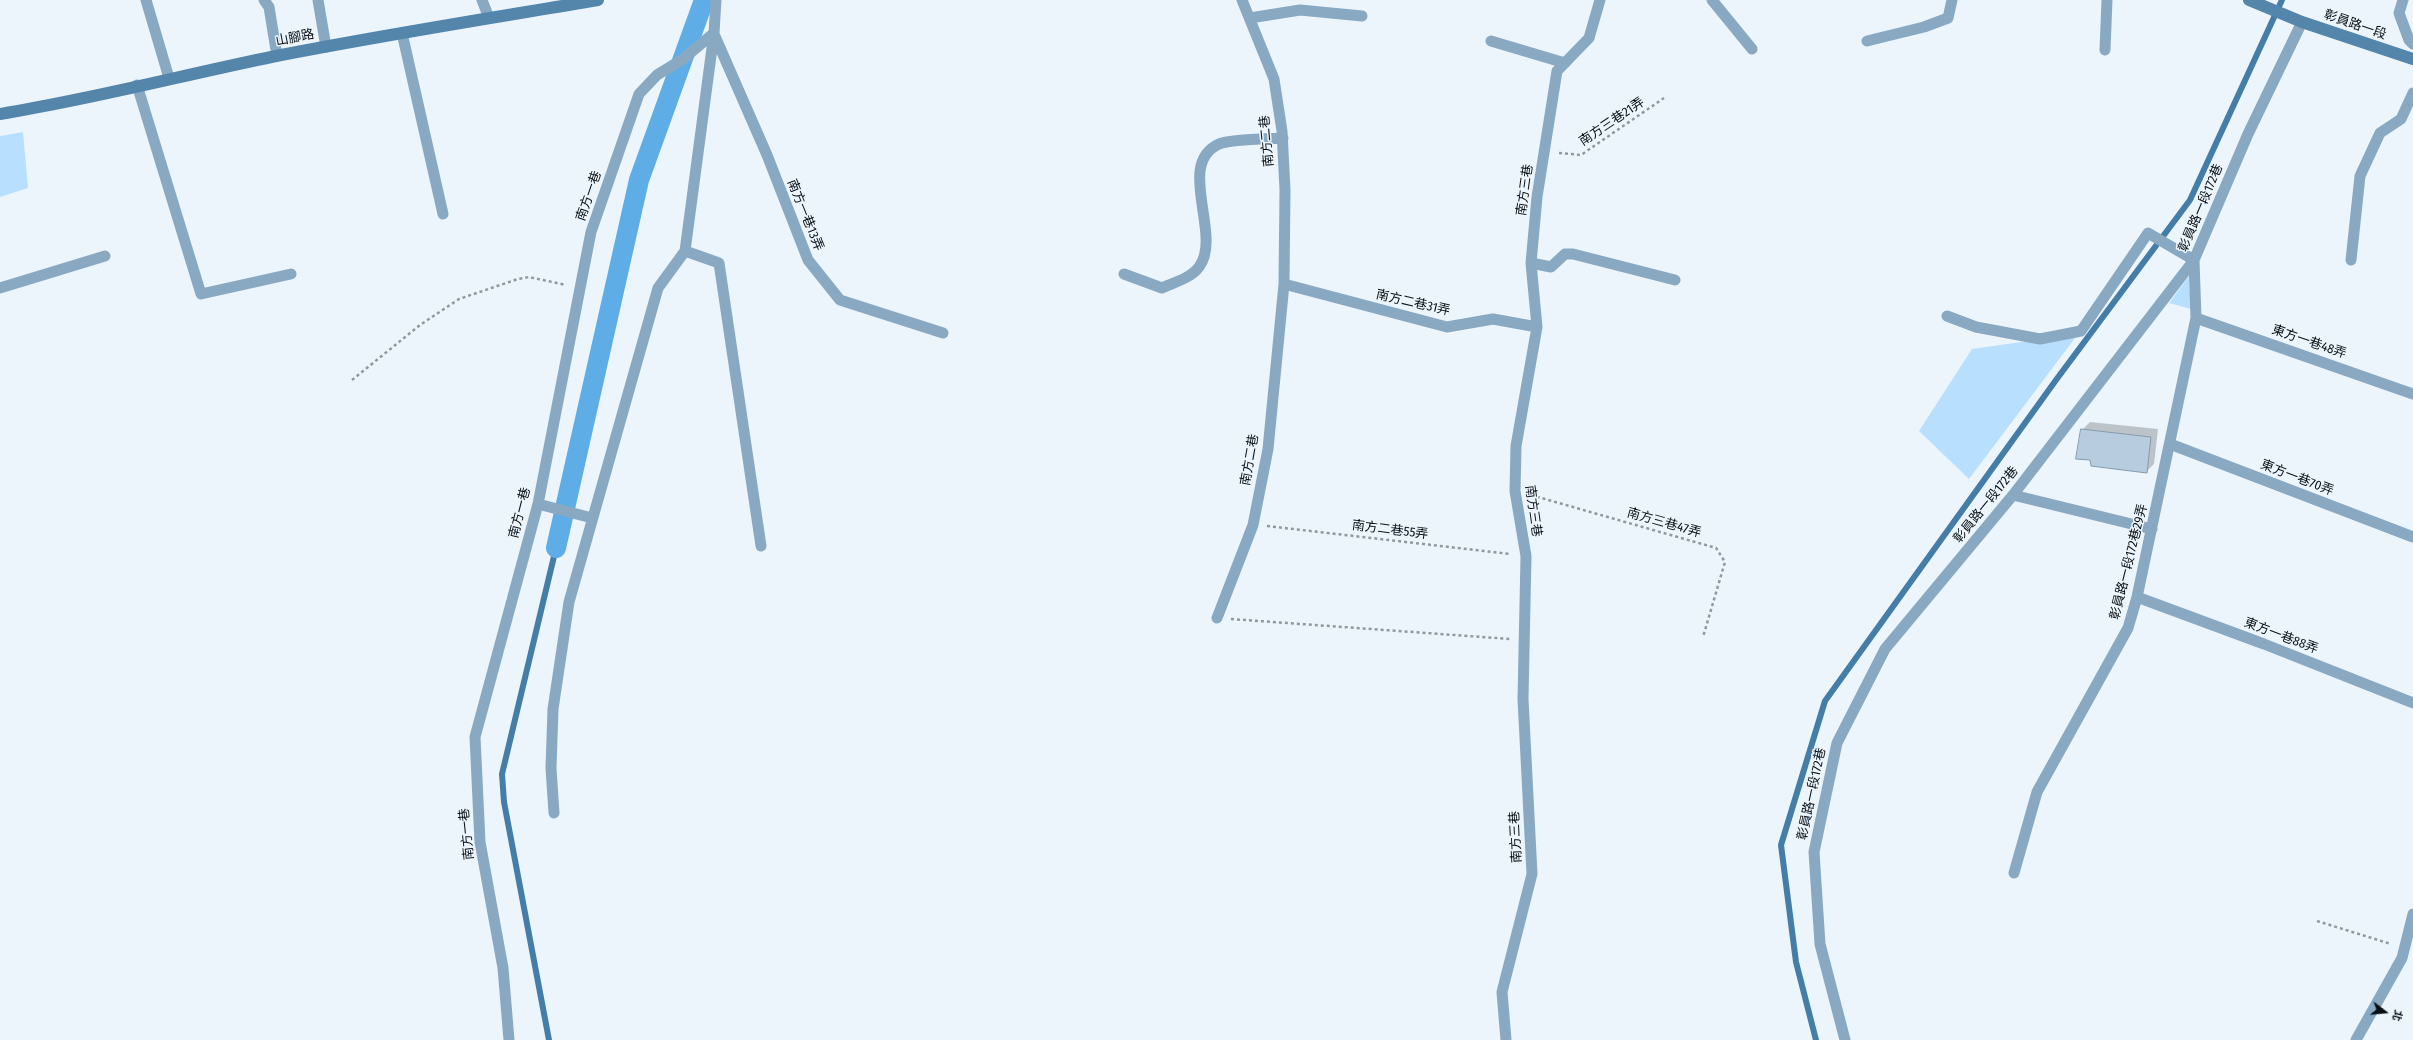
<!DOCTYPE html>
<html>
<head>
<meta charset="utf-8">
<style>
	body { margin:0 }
	#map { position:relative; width:2413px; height:1040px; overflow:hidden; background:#ecf5fc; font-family:"Fira Sans Condensed","Noto Sans TC",sans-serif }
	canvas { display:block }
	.north { position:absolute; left:2365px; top:992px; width:40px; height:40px; -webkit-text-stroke:3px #ecf5fc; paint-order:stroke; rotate:106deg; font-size:11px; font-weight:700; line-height:16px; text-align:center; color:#080f15 }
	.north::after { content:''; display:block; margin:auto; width:14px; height:18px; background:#080f15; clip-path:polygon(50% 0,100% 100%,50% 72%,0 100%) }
</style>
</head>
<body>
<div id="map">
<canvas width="2413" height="1040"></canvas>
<div class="north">北</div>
</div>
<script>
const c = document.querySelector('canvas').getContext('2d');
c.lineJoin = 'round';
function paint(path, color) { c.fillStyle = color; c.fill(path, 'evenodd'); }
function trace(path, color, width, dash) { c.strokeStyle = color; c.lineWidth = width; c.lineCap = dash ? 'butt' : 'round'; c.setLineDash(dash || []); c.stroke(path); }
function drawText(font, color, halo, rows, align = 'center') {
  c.font = font + ' "Fira Sans Condensed","Noto Sans TC",sans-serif'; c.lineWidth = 3; c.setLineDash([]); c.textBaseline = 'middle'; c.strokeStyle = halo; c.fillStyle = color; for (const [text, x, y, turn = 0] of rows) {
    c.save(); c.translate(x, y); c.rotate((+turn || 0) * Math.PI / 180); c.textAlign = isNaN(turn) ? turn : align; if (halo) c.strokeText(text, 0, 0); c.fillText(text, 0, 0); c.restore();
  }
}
paint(new Path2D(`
	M23 132 28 188 0 197V136Z
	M2189 276 2191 309 2169 303Z
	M2078 334 1969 479 1919 431 1972 349Z`), '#b9dfff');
paint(new Path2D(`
	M2090 422 2158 429 2154 464 2146 472 2082 430Z`), '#0003');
trace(new Path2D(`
	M549 1040 504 802 502 774 556 548
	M1816 1040 1796 962 1781 845 1825 701 2056 380 2190 200 2282 0`), '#447ea8', 6);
trace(new Path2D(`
	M556 548 639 180 704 0`), '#5eade7', 20);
const building = new Path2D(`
	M2081 429 2151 437 2147 473 2091 466 2090 460 2076 459Z`);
paint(building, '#b7cddf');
trace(building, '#849aab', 1);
trace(new Path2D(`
	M1559 153 1581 155 1664 98
	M352 380 420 325 459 299 518 279 529 277 566 285
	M1531 495 1716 548 1725 562 1703 637
	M1267 526 1510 554
	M1231 619 1510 639
	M2317 921 2391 944`), '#90999f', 2.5, [3, 3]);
trace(new Path2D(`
	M146 0 169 78
	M264 0 269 7 277 56
	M318 0 326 47
	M482 0 489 18
	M1712 0 1752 49
	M2403 0 2399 13 2409 40 2413 44
	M1250 18 1300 10 1362 16
	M402 33 443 214
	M714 34 767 155 808 260 840 300 943 333
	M1491 41 1565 63
	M1867 41 1924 27 1948 18 1952 0
	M2105 50 2107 0
	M137 85 201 294 291 274
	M685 251 719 263 761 546
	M2351 260 2360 176 2380 133 2401 119 2413 93
	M1531 263 1551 267 1565 254H1573L1675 280
	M1124 274 1162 288C1173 283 1191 278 1199 267 1223 235 1175 164 1219 144 1232 139 1267 139 1283 138
	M1284 284 1447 327 1493 319 1537 327
	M0 288 105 256
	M1947 316 1976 327 2040 339 2081 331 2148 233 2194 260 2196 318 2137 597 2128 628 2037 792 2014 873
	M2196 318 2413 394
	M2170 444 2413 537
	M2013 495 2152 529
	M538 504 592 518
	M2137 597 2264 644 2413 703
	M1217 618 1253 525 1268 449 1284 284 1285 190 1282 131 1274 79 1242 0
	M554 813 551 768 553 709 569 602 658 288 685 251 714 33
	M509 1040 503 968 480 842 475 737 538 504 591 232 639 94 657 75 683 59 714 33 716 0
	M1506 1040 1502 992 1532 874 1523 699 1526 556 1515 491 1516 446 1537 327 1531 263 1537 197 1557 71 1589 38 1600 0
	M1845 1040 1820 944 1814 852 1837 743 1885 649 2013 495 2194 260 2248 134 2302 22
	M2356 1040 2402 958 2413 914`), '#89a9c3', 11);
trace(new Path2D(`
	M2249 0 2302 22 2413 59
	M0 114C93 99 183 75 276 56 383 35 491 18 598 0`), '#5485aa', 12);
drawText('13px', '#080f15', '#ecf5fc', [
	["彰員路一段",2355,25,19],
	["山腳路",295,38,-11],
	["南方三巷21弄",1612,122,-34],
	["南方二巷",1267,141,-95],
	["南方三巷",1525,190,-82],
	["南方一巷",589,196,-71],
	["彰員路一段172巷",2201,208,-67],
	["南方一巷13弄",805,215,68],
	["南方二巷31弄",1413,303,13],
	["東方一巷48弄",2309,342,19],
	["南方二巷",1250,460,-80],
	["東方一巷70弄",2297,478,21],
	["彰員路一段172巷",1986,505,-51],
	["南方三巷",1533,511,82],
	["南方一巷",520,513,-76],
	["南方三巷47弄",1664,523,16],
	["南方二巷55弄",1390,530,7],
	["彰員路一段172巷29弄",2129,562,-76],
	["東方一巷88弄",2281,636,21],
	["彰員路一段172巷",1812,794,-78],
	["南方一巷",467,834,-96],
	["南方三巷",1516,837,-93]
]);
</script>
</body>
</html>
